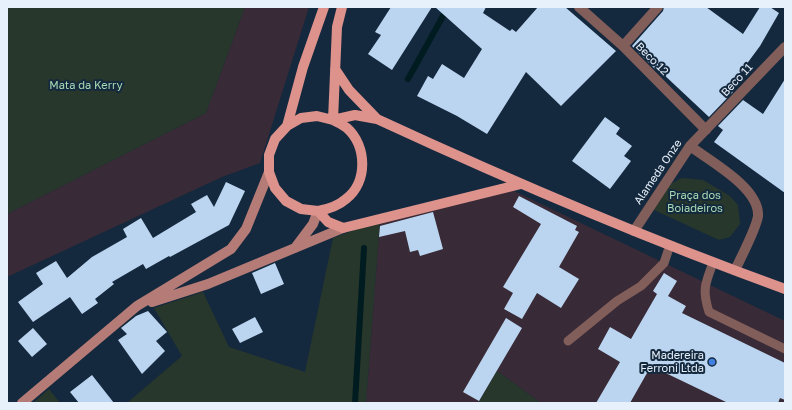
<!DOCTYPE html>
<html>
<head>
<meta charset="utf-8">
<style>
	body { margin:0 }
	#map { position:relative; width:792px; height:410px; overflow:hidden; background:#15293e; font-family:"Golos Text",sans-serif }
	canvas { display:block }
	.frame { position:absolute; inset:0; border:8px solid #e7f1fc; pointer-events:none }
</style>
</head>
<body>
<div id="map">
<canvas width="792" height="410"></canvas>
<div class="frame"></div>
</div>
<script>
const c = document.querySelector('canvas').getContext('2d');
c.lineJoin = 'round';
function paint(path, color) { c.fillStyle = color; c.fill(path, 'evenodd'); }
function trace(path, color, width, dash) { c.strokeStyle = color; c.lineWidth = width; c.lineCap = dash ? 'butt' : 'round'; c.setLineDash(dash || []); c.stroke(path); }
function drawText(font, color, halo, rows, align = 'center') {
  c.font = font + ' "Golos Text",sans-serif'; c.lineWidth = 4; c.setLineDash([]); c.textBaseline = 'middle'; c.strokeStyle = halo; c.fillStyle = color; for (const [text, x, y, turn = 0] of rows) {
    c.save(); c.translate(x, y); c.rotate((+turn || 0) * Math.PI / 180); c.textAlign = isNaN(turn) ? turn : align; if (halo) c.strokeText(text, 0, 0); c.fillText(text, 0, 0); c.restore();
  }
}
paint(new Path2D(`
	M245 7H309L260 163 222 177 7 277V214L206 113Z
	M510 189 785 321V403H541L497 371 478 403H366L380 221Z`), '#382a36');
paint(new Path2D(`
	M7 7H245L206 113 7 214Z
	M682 178 703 180 730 196 738 205 740 224 730 237 719 240 652 209 672 183Z
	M380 221 366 403H127L182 356 154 308 203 292 229 347 305 372 333 238Z
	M497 371 541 403H478Z
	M49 389 60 403H33Z`), '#28372b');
trace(new Path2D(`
	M408 79 448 7
	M355 403 364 248`), '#001c21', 6);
paint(new Path2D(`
	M391 7H432L392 70 368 54 381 35 375 32Z
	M435 7H486L483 13 510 31 512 29 516 32 538 7H565L616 51 561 106 526 72 487 134 457 116 417 96 428 76 433 79 442 64 464 78 482 49Z
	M664 7H706L743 34 760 7H770L779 13 760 46 729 88 733 92 709 117 661 72 660 73 655 69 632 46 663 11Z
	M785 79V193L714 142 723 130 718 126 743 100 763 114Z
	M605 117 620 128 616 134 632 146 624 156 631 161 610 189 572 161Z
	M226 182 245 191 229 225 170 257 169 256 146 269 143 264 112 282 114 284 95 299 98 303 82 314 70 297 33 322 18 302 43 284 36 273 56 261 67 278 92 257 127 237 123 229 141 218 153 238 196 212 191 204 207 195 214 207Z
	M519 196 577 226 575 230 579 232 559 267 579 279 561 308 537 293 522 319 504 309 513 293 503 287 541 224 513 207Z
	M433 212 443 249 420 256 418 250 410 252 405 231 379 237 380 226Z
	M275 263 284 284 261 294 252 273Z
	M664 273 677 281 668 296 686 306 682 313 785 363V400L780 398 778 403H728L651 366 630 403H596L620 362 598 349 610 327 631 339 657 294 653 291Z
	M148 311 167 332 156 341 165 351 142 374 118 340 127 334 121 328 136 316Z
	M255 317 263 332 240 343 232 329Z
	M506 318 522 328 479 401 463 392Z
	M33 328 47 344 32 357 18 341Z
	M92 375 114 403H79L70 392Z`), '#bbd5f0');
trace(new Path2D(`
	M713 263C705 284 702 290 709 312L785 349
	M568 341 617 301 641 286 664 263 670 245`), '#825e5a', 9);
trace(new Path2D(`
	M579 7 623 46 706 130
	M623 46 658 7
	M690 146C710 161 760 188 758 216 757 225 740 260 735 270
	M634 231 690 146 785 47`), '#825e5a', 10);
trace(new Path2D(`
	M295 248 313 224 318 211
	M152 302 208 284 343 228
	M22 403 137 306 231 249 246 229 269 172`), '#b57b76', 10);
trace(new Path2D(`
	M324 7 303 67 287 126 275 139 269 155V172L275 188 286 201 301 209 318 211 328 222 343 228 521 184
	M335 69 349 90 377 119
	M333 120 337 27 342 7
	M287 126 301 118 317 116 333 120 355 115 377 119C511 181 647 239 785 289
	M318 211C329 209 338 206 346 199 368 182 367 146 347 128 343 125 338 122 333 120`), '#dd928c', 10);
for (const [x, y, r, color] of [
	[712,362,4,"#3f7fe0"]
]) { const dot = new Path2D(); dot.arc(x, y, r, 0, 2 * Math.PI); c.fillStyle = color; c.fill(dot); trace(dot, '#15293e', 1.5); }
drawText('11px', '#e7f1fc', '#15293e', [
	["Beco 12",652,59,45],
	["Beco 11",737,80,-47],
	["Alameda Onze",658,172,-56]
]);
drawText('11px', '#a6dbb3', '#15293e', [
	["Mata da Kerry",86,86],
	["Praça dos",695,196],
	["Boiadeiros",695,209]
]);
drawText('11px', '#e7f1fc', '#15293e', [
	["Madereira",704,356],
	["Ferroni Ltda",704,369]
], 'right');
</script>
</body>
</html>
